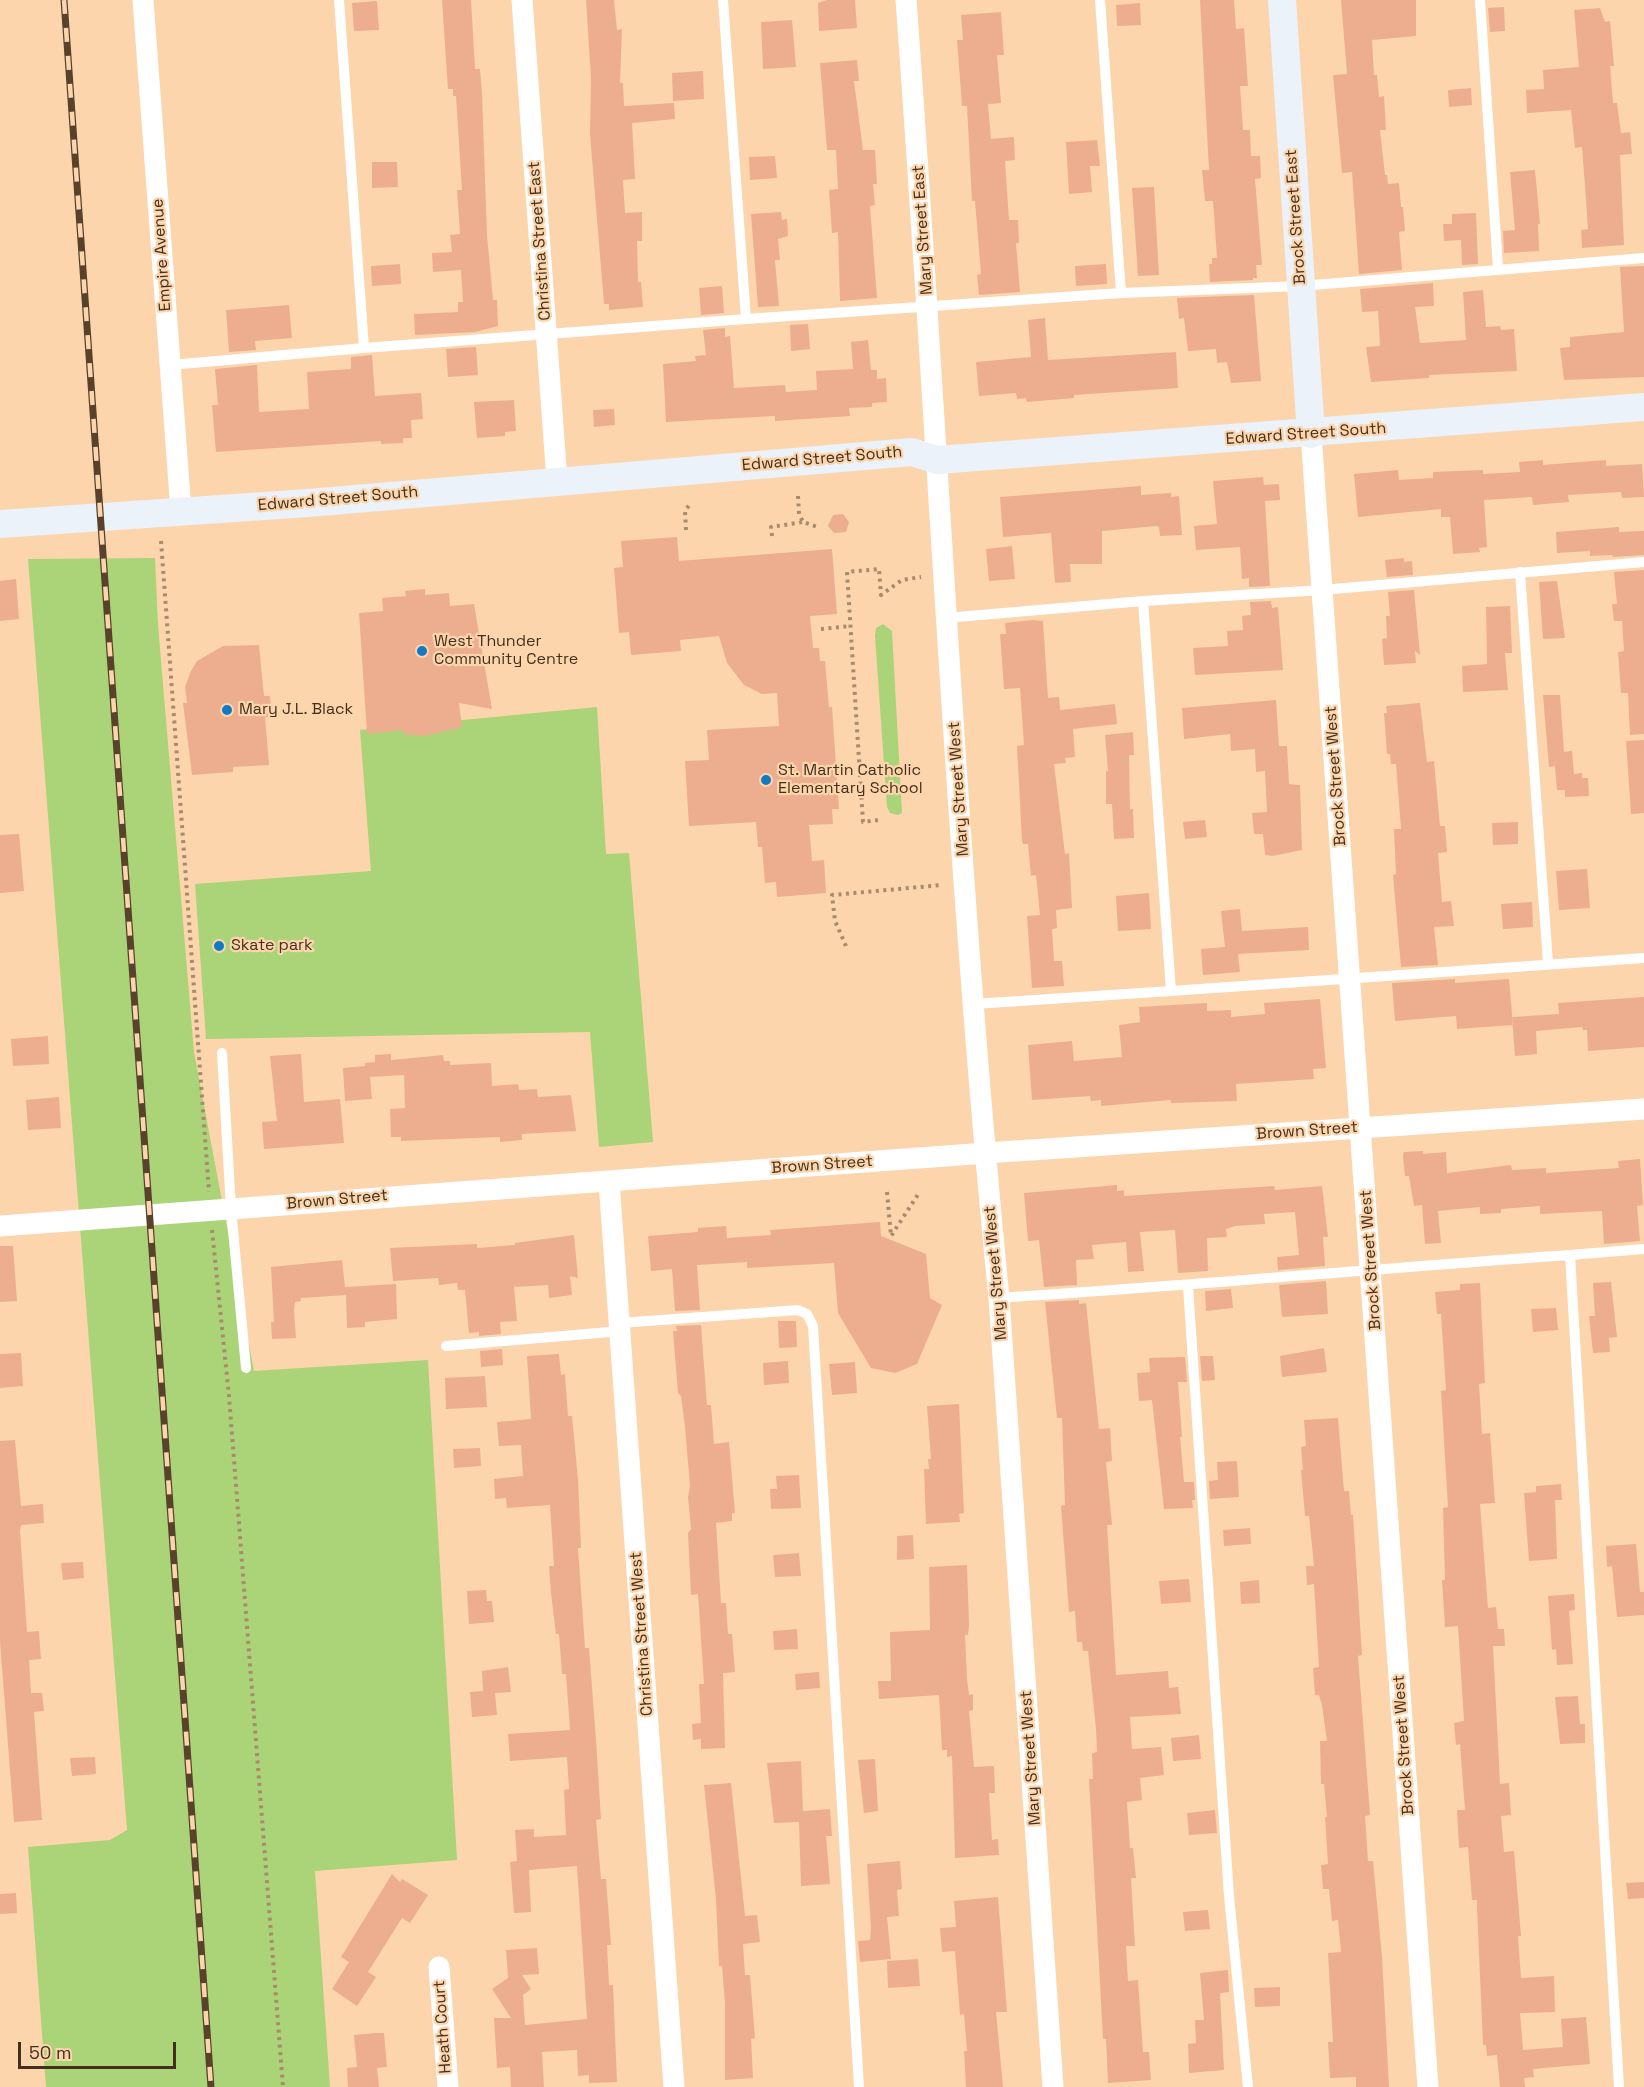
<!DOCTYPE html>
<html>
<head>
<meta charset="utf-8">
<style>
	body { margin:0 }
	#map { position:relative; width:1644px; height:2087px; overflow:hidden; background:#fcd5ad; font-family:"Space Grotesk",sans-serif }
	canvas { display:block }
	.scale { position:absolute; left:18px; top:2042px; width:158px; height:27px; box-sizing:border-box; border:3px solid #43301c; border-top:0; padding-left:8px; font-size:18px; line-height:21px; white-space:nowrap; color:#43301c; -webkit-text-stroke:4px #fcd5ad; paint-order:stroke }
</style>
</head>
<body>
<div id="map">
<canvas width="1644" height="2087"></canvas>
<div class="scale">50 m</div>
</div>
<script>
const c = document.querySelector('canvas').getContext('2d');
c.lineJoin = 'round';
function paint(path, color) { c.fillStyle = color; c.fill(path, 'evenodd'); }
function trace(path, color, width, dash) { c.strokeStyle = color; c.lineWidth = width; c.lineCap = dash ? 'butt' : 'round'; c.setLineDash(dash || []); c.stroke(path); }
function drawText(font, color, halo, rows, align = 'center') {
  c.font = font + ' "Space Grotesk",sans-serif'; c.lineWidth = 4.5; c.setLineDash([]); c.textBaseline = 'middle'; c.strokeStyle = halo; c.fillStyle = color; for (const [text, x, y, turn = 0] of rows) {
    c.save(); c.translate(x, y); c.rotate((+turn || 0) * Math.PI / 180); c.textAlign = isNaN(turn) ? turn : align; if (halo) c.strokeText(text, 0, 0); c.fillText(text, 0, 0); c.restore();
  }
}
paint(new Path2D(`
	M155 558 158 625 194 1052 254 1371 428 1360 457 1860 315 1871 330 2087H46L28 1847 110 1840 127 1830 28 559Z
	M883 624 892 631 902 813 898 815 890 813 887 807 875 636 876 628Z
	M597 707 606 854 629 853 653 1142 599 1147 590 1032 206 1039 195 884 371 871 360 730Z`), '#abd377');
paint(new Path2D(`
	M442 0H471L475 69H480L482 94 487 235 493 300H497L498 326 475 332 415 335 414 314 458 312V302H463L461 270 433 272 432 253 452 252 450 235 460 234 457 190H462L456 96H453V89H448Z
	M586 0H614L617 30 622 29 620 83H623L624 106 674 103 675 119 632 123 635 179 623 180 625 213 642 212V241H637L638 282H641L643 307 609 310V304H604L590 134 591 78Z
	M827 0H855L857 28 819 31 818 3Z
	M1200 0H1234L1236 29 1244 28 1248 86H1240L1243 130H1250L1251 156H1260L1261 178 1255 179 1262 265H1256L1257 278H1253V280L1210 282 1209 264H1212V258H1217L1213 201H1205L1202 170H1209Z
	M1341 0H1416V36L1372 40 1374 75H1377L1379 97 1384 96 1386 130H1380L1385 175H1387L1388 184 1399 183 1401 207H1403L1405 231 1399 232 1402 270 1359 274 1352 172 1342 173 1333 75 1347 74Z
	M377 1 379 30 354 31 352 3Z
	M1140 3 1141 25 1117 26 1116 5Z
	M1504 7 1505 31 1490 32 1488 8Z
	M1600 8 1605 22 1610 21 1614 66H1610L1613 103H1617L1621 133 1630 132 1632 154 1620 155 1624 245 1582 248 1581 230 1588 229 1585 186 1582 147 1575 148 1571 110 1527 113 1526 90 1544 89 1543 70 1579 67 1574 10Z
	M1001 12 1004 55H997L1001 103 988 104 991 139 1014 137 1015 160 1005 161 1009 220H1018L1019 243H1016L1020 292 979 295 977 275 981 274 975 201H972L967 106H962L957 40H963L961 15Z
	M792 20 796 67 763 69 761 22Z
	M857 60 859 81H854L863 150H875L877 184H873L875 205 870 206 877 298 840 301 838 232 832 233 829 190 838 189 836 150H827L820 63Z
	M703 71 704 99 673 101 672 73Z
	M1471 88 1472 105 1449 107 1448 90Z
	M1097 140 1100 166H1090L1092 192 1069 194 1066 142Z
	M775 156 777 178 750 180 749 157Z
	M372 162H397L398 187 372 188Z
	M1535 170 1540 224H1538L1539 251 1504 253 1503 231 1515 230 1510 172Z
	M1154 187 1159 275 1138 276 1132 188Z
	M781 212 782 220 787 219 788 236 778 239 780 260H775L779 306 758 307 751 214Z
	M1476 213 1478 264 1462 265 1461 240 1444 241 1443 224H1452V214Z
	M400 264 401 284 372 286 371 266Z
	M1106 264 1107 284 1076 286 1075 266Z
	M1644 266V377L1564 380 1560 348 1570 347V337L1624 332 1620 267Z
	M1433 283 1434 306 1415 307 1420 343 1466 340 1463 292 1483 290 1486 327 1500 326 1501 330 1514 329 1517 371 1429 375V378L1371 382 1366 347 1380 346 1378 311 1362 312 1360 289Z
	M722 286 724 313 701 315 699 288Z
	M1254 295 1261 381 1231 383 1227 362 1217 363 1216 349 1188 351 1184 318 1179 319 1177 298Z
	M289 305 292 338 255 341 256 350 229 352 226 310Z
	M1045 318 1048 360 1176 352 1178 388 1074 395V398L1027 402 1026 398 1017 399 1016 393 979 396 976 362 1031 357 1028 320Z
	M808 324 810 349 791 351 790 325Z
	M725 328V337L730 336 734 388 785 385 786 392 817 390 816 371 853 369 851 342 868 340 871 370H877V379L886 378 887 402 872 403V407L849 408 850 416 775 421V416L666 422 663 364 696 361 695 356 706 355 703 330Z
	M476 347 478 375 448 377 446 349Z
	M372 355 375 396 421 393 423 419 411 420 412 438H403V443L381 444V441L216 452 212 405H218L215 369 257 365 259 412 309 409 307 372 351 369V357Z
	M514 400 516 431 505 432V436L477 438 474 402Z
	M614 409 615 425 594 427 593 410Z
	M1543 460V465L1606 460V466L1642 464 1644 497 1622 498 1621 492 1568 495 1569 502 1533 505 1532 497 1484 500 1487 547 1479 548 1480 552 1453 554 1450 517H1441V509L1358 517 1354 474 1398 470 1399 480 1433 478V472L1483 470V474L1520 472 1519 462Z
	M1263 477 1264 485 1279 484 1280 500 1265 501 1270 586 1249 587V578L1242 579 1240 547 1196 550 1194 526 1217 524 1213 481Z
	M1141 486V495L1171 493V497L1179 496 1182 535 1160 536 1159 527 1156 526 1102 531V564H1070L1071 582 1055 583 1051 533 1003 537 1000 497Z
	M843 514 849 522 846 532 834 533 828 526 833 515Z
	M1619 527V532L1644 531V555L1613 557 1612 555 1590 556V551L1557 553 1556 532Z
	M677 537 679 561 832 549 837 614 810 616 813 648H819L820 661H825L829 707H832L839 809H832L833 824 809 825 812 861 824 860 826 893 777 897 776 882 765 883 762 847H758L756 822 689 826 685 761 709 760 707 730 779 726 777 693 762 694 744 685 727 663 719 636 680 640 681 651 631 655 629 632 619 633 614 568 623 567 621 541Z
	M1012 546 1015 579 989 581 986 549Z
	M1404 558V562L1412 561 1413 575 1387 577 1385 560Z
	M1644 570V734L1630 735 1628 693H1621L1618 652 1624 651 1622 621H1614L1612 604H1617L1614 572Z
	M16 579 19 619 0 621V581Z
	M1557 581 1565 638 1543 639 1539 582Z
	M425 589V595L449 593 450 606 474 604 492 709 459 703 462 727 425 736 404 734 403 730 367 734 359 613 383 611 382 598 406 596 405 591Z
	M1414 590 1420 655 1415 651 1416 663 1384 665 1382 639 1387 638 1386 616H1390L1388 592Z
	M1271 601 1272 608 1278 607 1283 670 1195 675 1193 648 1228 646 1227 631 1243 630 1242 616 1251 615 1250 602Z
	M1510 606 1512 653H1505L1508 690 1463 692 1462 666 1487 664 1486 607Z
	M1032 620 1043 621 1048 698 1059 697 1060 710 1115 704 1117 724 1073 729 1075 757 1065 758 1066 763 1054 764 1065 854 1069 853 1072 908 1056 910 1057 928 1052 929 1054 961H1062L1064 986 1032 988 1027 916 1040 915 1036 875 1031 876 1028 844H1023L1022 841 1017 746 1024 745 1020 688 1004 689 1000 634H1006L1005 623Z
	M259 645 264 696H270L272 717H265L269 765 233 767V772L192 775 183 703H187L185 687 191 671 197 661 223 646Z
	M1543 695H1560L1564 752 1572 751 1574 774 1582 773V778H1588L1589 796 1565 797V790H1557L1555 766 1549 767Z
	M1276 700 1279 746H1287L1289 784 1300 785 1302 850 1272 856 1265 855 1263 834H1254L1252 813 1267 812 1265 771 1256 772 1255 749 1231 751 1230 734 1184 739 1182 708Z
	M1420 703 1427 762 1434 761 1440 826H1445L1447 852 1438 853 1442 902 1451 901 1454 926 1434 927 1438 965 1401 967 1393 875 1396 874 1394 829H1401L1396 764H1391L1390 754H1387L1384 713H1387L1386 706Z
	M1133 732 1134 755H1129L1130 809H1133L1134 838 1114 839 1112 804H1106V771H1108L1105 735Z
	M1644 740V813L1631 814 1626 741Z
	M1205 820 1207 837 1185 839 1183 822Z
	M1518 822V844L1493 845 1492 823Z
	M19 834 24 891 0 893V835Z
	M1587 869 1590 908 1559 910 1556 871Z
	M1149 893 1151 929 1118 931 1116 896Z
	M1532 902 1533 927 1503 929 1501 904Z
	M1240 909 1242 931 1308 927 1309 950 1238 954 1240 972 1203 975 1201 949 1225 947 1221 911Z
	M1455 979V983L1509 979 1513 1025 1457 1029 1456 1016 1395 1021 1392 983Z
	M1644 997V1047L1588 1051 1587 1030H1583L1582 1027 1536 1031 1537 1054 1515 1056 1512 1017 1559 1014 1558 1003Z
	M1320 999 1326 1068 1313 1069 1314 1079 1236 1084 1237 1101 1171 1103V1100L1101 1106V1100L1091 1101 1090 1096 1032 1100 1028 1045 1072 1041 1074 1061 1122 1057 1119 1025 1140 1022 1139 1007 1207 1003V1011L1231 1010V1017L1265 1014 1264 1003Z
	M48 1036 49 1064 13 1066 11 1039Z
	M301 1054 304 1102 340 1099 344 1143 264 1149 262 1122 277 1121 270 1056Z
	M391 1054V1060L443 1055 444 1061H450V1065L491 1063 492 1086 518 1084 519 1090 537 1089 538 1097 571 1095 576 1131 522 1134V1140L500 1142V1137L401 1141V1137H391L390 1109 405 1108 404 1075 370 1077 372 1099 345 1101 343 1068 365 1066V1063L375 1062V1055Z
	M59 1097 61 1128 28 1130 26 1100Z
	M1423 1151V1154L1446 1152 1447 1173 1511 1165 1512 1170 1546 1168V1173L1619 1168 1618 1161 1640 1159 1643 1205 1637 1206 1640 1241 1604 1244 1602 1211 1540 1214V1206L1501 1209V1213L1480 1214V1207L1438 1211 1441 1243 1425 1244 1422 1205 1414 1206 1409 1176H1405L1403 1156 1404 1152Z
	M1117 1185V1191L1124 1190V1196L1274 1186 1275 1190 1322 1186 1328 1237H1323L1325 1266 1278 1270 1277 1257 1299 1255 1295 1212 1264 1214 1265 1224 1235 1226 1226 1229 1227 1237 1207 1238 1208 1271 1178 1273 1175 1230 1140 1232 1144 1271 1128 1272 1126 1242 1092 1245 1094 1259 1076 1260 1077 1285 1044 1287 1039 1240 1028 1241 1024 1193Z
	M880 1222 881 1236 926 1254 930 1298 942 1305 917 1364 895 1373 871 1368 838 1313 834 1263 747 1268V1262L697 1265 700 1310 675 1311 672 1269 651 1271 648 1236 698 1232V1228L726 1226 727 1238 771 1235 770 1230Z
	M574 1235 578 1278 570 1276 572 1295 549 1298 548 1285 514 1287 517 1321 500 1322 501 1334 479 1336V1332L469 1333 465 1290H458L457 1283 439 1285 438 1278 393 1281 390 1248 477 1244V1248L515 1245V1243Z
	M0 1246H13L17 1301 0 1302Z
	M342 1260 345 1287 396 1284 397 1319 365 1322V1327L347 1328 346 1295 301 1298V1301L295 1302 294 1310 296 1338 272 1339 271 1322H274L271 1267Z
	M1326 1281 1328 1314 1282 1317 1279 1285Z
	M1611 1282 1617 1337 1609 1338 1610 1352 1593 1353 1589 1316H1595L1593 1283Z
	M1480 1283 1485 1383 1479 1384 1482 1434 1490 1433 1495 1503 1480 1504 1488 1608 1496 1607 1498 1629H1504L1505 1646H1493L1500 1784 1509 1783 1511 1815 1501 1816 1504 1852 1514 1851 1521 1936H1518L1521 1978 1554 1976 1555 2012 1520 2013 1523 2050 1563 2047 1561 2019 1586 2017 1590 2064 1533 2069 1534 2077 1524 2078 1525 2087H1500L1497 2055 1487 2056 1486 2045H1483L1477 1907V1900H1472L1468 1847 1459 1848 1457 1810H1465L1460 1744 1456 1745 1454 1723 1464 1721 1458 1626 1445 1627 1442 1580H1445L1443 1508 1448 1507 1441 1391 1446 1390 1441 1314H1437L1435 1292 1460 1290V1284Z
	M1231 1289 1233 1308 1206 1311 1205 1291Z
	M1079 1300V1304L1086 1303 1099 1429 1110 1428 1112 1461 1106 1462 1112 1525H1107L1116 1675 1168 1671 1169 1688 1178 1687 1181 1714 1130 1717 1132 1749 1161 1747 1164 1775 1140 1778 1142 1800 1127 1802 1130 1848H1133L1136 1878H1131L1135 1946H1126L1128 1981 1138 1980 1143 2052H1149L1151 2080 1108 2083 1106 2039H1103L1089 1779H1093L1092 1753 1097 1752 1096 1729 1088 1651H1083L1082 1642H1077L1075 1611 1069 1612 1061 1506 1065 1505 1062 1418H1057L1045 1302Z
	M1556 1308 1558 1330 1533 1332 1531 1309Z
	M778 1321H796L797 1347 779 1348Z
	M701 1325 707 1405H711L714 1444 729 1442 735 1513H732V1521L716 1523 721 1603H726L728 1634H732L735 1672 723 1673 725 1748 701 1749V1739L693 1740 692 1724 701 1723 699 1684H704L698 1594 691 1595 688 1533 691 1529 688 1497 690 1486 685 1427 681 1396 678 1393 673 1331H677L676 1326Z
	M1324 1348 1327 1372 1282 1377 1280 1356Z
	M502 1349 503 1365 481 1367 480 1351Z
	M21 1353 23 1386 0 1388V1354Z
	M559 1354 561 1375 565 1374 568 1416H572L578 1480 581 1548H578L585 1648H589L596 1740 601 1819 596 1820 601 1879H606L609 1919 611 1945H607L609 1985H613L617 2082 589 2083V2075L578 2076 577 2050 542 2052 544 2087H511L510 2067 497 2068 494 2018H511L492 1989 508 1978 506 1950 537 1948 539 1974 522 1975 531 1989 523 1995 525 2025 587 2019 577 1866 529 1870 531 1912 514 1913 510 1862 517 1861 515 1830 534 1829V1837L566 1835 564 1790 569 1789 567 1757 510 1761 508 1734 570 1730 566 1674H562L559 1634H556L551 1593 549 1566H554L550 1505 507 1508 506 1498 495 1499 494 1479 523 1476 521 1445 499 1446 497 1422 531 1419 527 1356Z
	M1200 1356H1213L1215 1380 1202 1381Z
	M1185 1357 1187 1382H1178L1182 1437H1180L1184 1482H1194L1195 1500H1192L1193 1508 1164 1509 1152 1400 1139 1401 1137 1373 1150 1372 1149 1358Z
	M788 1361 789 1383 764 1385 763 1363Z
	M855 1362 857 1393 832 1395 829 1364Z
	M485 1376 487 1407 446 1409 445 1378Z
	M959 1404 964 1513 959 1514 960 1522 926 1524 924 1469H929L928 1459H931L927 1406Z
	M1338 1418 1344 1491H1349L1351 1515H1353L1362 1655 1358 1656 1370 1815 1365 1816 1368 1861H1373L1382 1957 1389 2087H1356V2077L1330 2078 1328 2042H1333L1328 1953 1341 1952 1338 1920 1332 1921 1329 1889H1323L1321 1865 1328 1864 1325 1817H1327L1324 1784H1321L1320 1741H1327L1322 1705 1319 1695H1315L1313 1668 1319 1667 1314 1584 1307 1585 1306 1566H1314L1309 1516H1305L1301 1470H1303L1301 1447 1306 1446 1304 1420Z
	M15 1440 21 1506 43 1504 44 1523 21 1525 20 1531 27 1632 39 1631 41 1659 29 1660 31 1693H42L44 1711 34 1712 42 1820 14 1822 0 1641V1441Z
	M480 1448 481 1466 454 1468 453 1449Z
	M1237 1461 1239 1497 1210 1499 1209 1481 1218 1480 1217 1462Z
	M799 1475 801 1508 771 1509 770 1489H777L776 1476Z
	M1561 1484 1562 1500H1555L1557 1559 1529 1561 1524 1493 1536 1492V1486Z
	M1250 1528 1251 1544 1224 1546 1223 1530Z
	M913 1535 914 1559 897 1560V1536Z
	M1636 1544 1640 1592H1644V1615L1617 1617 1612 1566 1607 1567 1606 1546Z
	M799 1553 801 1576 775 1577 773 1555Z
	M83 1562 84 1578 63 1580 61 1563Z
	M967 1565 969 1624 968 1635H965L967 1679 969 1695 973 1694V1710L969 1711 974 1767 994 1766 995 1793H989L992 1840 998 1839 999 1855 955 1858 952 1756 947 1757V1750H942L939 1695 879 1699 878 1681H891L890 1632 930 1630 929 1567Z
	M1189 1579 1191 1602 1161 1604 1159 1581Z
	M1259 1580 1260 1603 1241 1604 1240 1582Z
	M486 1590 487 1601H492L494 1622 469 1624 467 1591Z
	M1574 1594 1575 1610 1569 1611 1573 1664 1557 1665 1556 1649 1552 1650 1548 1596Z
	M797 1629 798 1649 774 1650 773 1631Z
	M508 1667 511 1692 495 1693 497 1715 472 1717 470 1692 483 1691 482 1671Z
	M819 1672 820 1688 796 1690 795 1674Z
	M1578 1696 1580 1724H1585V1743L1560 1744 1555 1697Z
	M1199 1735 1201 1759 1173 1761 1171 1738Z
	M95 1757 96 1774 72 1776 70 1758Z
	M875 1759 878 1811 864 1813 858 1760Z
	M801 1761 803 1811 830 1809 832 1836H826L830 1884 801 1886 799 1822 774 1823 767 1763Z
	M731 1783 745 1916 757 1915 760 1942 743 1944 745 1975H750L755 2038 751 2039 753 2078 725 2080V2003L722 1966H719L716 1899 704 1785Z
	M1215 1810 1217 1833 1189 1835 1187 1813Z
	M900 1861 902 1889 897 1890 899 1916 887 1917 891 1959 860 1962 858 1941 870 1940 871 1928 867 1864Z
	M392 1874 400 1882 402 1879 428 1895 410 1923 402 1918 368 1972 376 1977 357 2006 332 1989 349 1962 341 1957Z
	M1644 1882V1898L1628 1899 1626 1883Z
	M16 1893 17 1913 0 1914V1894Z
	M998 1897 1007 2012H996L1003 2087H966L964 2051H967L964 2014 960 2015 955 1951 942 1952 940 1928 956 1927 954 1901Z
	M1208 1910 1210 1929 1185 1931 1183 1912Z
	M918 1959 920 1986 888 1988 887 1961Z
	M1228 1970 1229 1992 1220 1993 1224 2070 1189 2073 1188 2044 1196 2043 1195 2020H1204L1200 1973Z
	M1280 1987V2006L1255 2007 1254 1988Z
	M376 2033H384L387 2067 377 2068 379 2087H348L347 2068 357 2067 354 2035Z`), '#ecae8f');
trace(new Path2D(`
	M798 496 799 514 803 522 818 527
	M686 530 685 511 690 504
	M772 536 771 527 803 522
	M161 541 209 1192
	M821 629 850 626
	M878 820 863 822 847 572 879 569 881 595 902 580 921 577
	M846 946 835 921 832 895 942 885
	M887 1192 891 1236 919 1193
	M212 1230 229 1396 283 2087`), '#a88b6c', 4, [3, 4.5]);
trace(new Path2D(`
	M1100 0 1121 293
	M1480 0 1498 268
	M746 319 1121 293 1301 286 1644 258
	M364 348 746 319 723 0
	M170 365 364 348 339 0
	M1520 572 1548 963
	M1143 601 1322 590 1644 562
	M946 618 1143 601 1171 991 974 1004
	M1171 991 1644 958
	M222 1053 231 1209 246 1368
	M1570 1255 1644 1249
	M1188 1286 1229 1896 1248 2087
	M999 1298C1190 1286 1379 1268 1570 1255L1619 2087
	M620 1323 798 1310 807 1314 813 1326 859 2087
	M446 1346 621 1331`), '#fff', 10);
trace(new Path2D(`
	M143 0 181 511
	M522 0 557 481
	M906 0C938 432 956 866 999 1298L1053 2087
	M1311 434 1428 2087
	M609 1181 674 2087
	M0 1226 986 1153 1644 1109
	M439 1967 448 2087`), '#fff', 21);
trace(new Path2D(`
	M1282 0 1311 434
	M0 524 308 503 912 452 937 460 1644 407`), '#ecf2f9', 28);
const rail = new Path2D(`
	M64 0 211 2087`);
trace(rail, '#58422c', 7);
trace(rail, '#fcd5ad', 4.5, [14]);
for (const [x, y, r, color] of [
	[422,651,6,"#1279c4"],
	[227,710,6,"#1279c4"],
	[766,780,6,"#1279c4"],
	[219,946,6,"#1279c4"]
]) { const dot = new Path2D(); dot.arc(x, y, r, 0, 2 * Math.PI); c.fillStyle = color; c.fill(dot); trace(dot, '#fcd5ad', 2); }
drawText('16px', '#43301c', '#fcd5ad', [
	["Brock Street East",1296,217,-94],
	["Mary Street East",923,230,-94],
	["Christina Street East",540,241,-94],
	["Empire Avenue",162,255,-94],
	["Edward Street South",1306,434,-4],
	["Edward Street South",822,459,-5],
	["Edward Street South",338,499,-5],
	["Brock Street West",1336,776,-94],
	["Mary Street West",959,789,-94],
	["Brown Street",1307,1131,-4],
	["Brown Street",822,1165,-4],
	["Brown Street",337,1200,-5],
	["Brock Street West",1371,1260,-94],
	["Mary Street West",996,1273,-95],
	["Christina Street West",642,1634,-94],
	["Brock Street West",1404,1745,-94],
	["Mary Street West",1031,1758,-94],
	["Heath Court",443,2027,-94]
]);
drawText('16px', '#43301c', '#fcd5ad', [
	["West Thunder",434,642],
	["Community Centre",434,660],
	["Mary J.L. Black",239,710],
	["St. Martin Catholic",778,771],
	["Elementary School",778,789],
	["Skate park",231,946]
], 'left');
</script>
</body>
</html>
